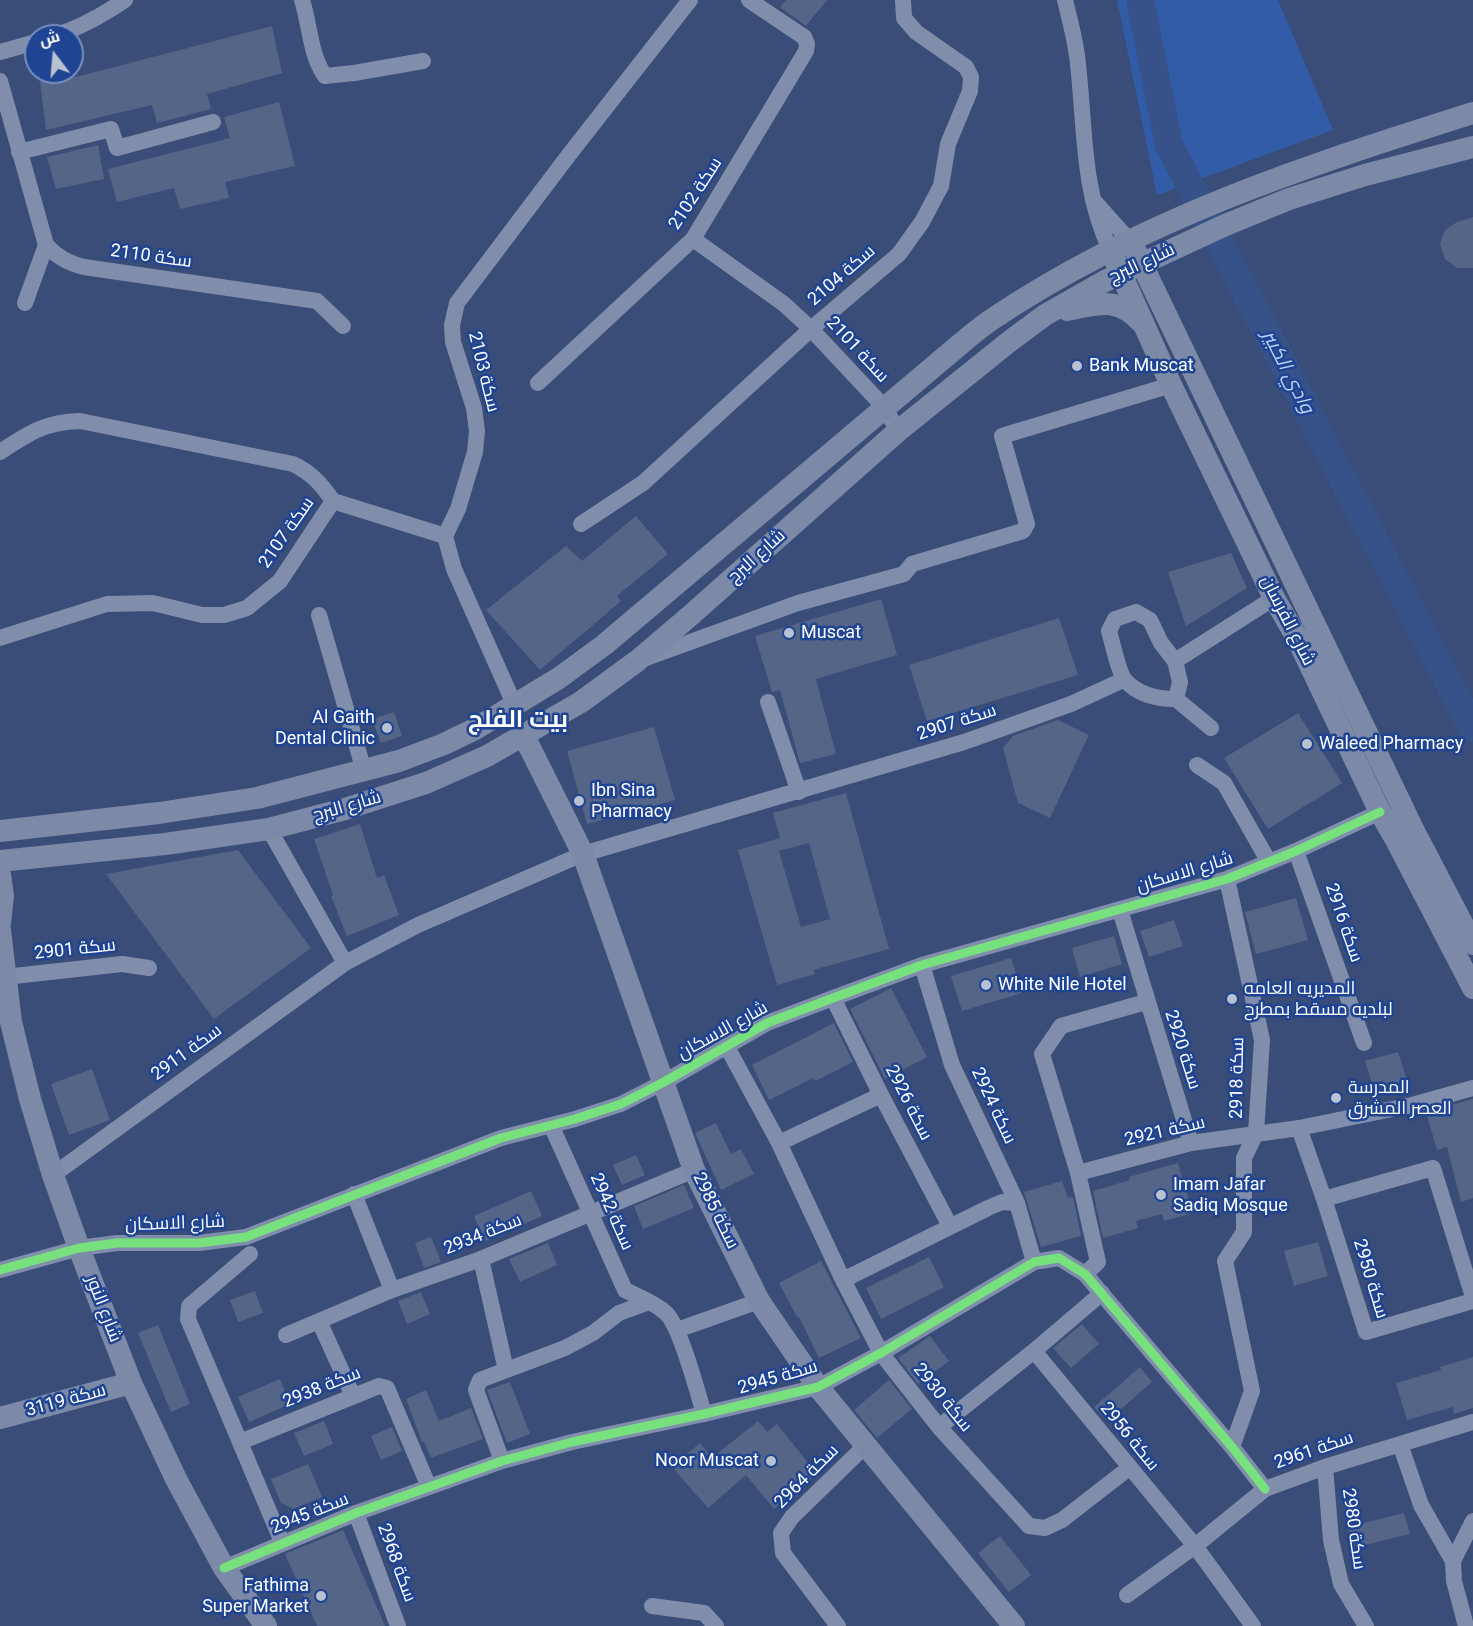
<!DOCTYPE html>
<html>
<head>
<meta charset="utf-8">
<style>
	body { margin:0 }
	#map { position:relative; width:1473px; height:1626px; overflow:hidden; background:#394d78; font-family:Roboto,Cairo,sans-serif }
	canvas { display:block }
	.north { position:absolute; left:24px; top:24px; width:60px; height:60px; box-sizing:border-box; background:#1e4493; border:2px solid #788fbe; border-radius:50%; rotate:344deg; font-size:16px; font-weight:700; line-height:24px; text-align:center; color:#fff }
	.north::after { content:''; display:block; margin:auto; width:21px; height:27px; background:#bac1d0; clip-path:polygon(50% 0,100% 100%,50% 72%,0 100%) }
</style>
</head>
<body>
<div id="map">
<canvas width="1473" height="1626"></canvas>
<div class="north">ش</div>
</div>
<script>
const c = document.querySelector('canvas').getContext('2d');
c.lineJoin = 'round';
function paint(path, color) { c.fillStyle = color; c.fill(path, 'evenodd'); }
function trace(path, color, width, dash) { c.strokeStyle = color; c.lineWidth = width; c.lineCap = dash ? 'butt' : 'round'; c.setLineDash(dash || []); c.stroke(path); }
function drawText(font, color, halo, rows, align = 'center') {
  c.font = font + ' Roboto,Cairo,sans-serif'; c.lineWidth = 5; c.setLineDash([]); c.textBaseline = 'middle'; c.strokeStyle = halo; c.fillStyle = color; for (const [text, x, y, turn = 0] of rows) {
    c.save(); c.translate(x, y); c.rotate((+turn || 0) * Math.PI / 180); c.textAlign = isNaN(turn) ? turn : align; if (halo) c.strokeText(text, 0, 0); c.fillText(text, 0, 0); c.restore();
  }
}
paint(new Path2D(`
	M1117 0H1278L1333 130 1157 195Z`), '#325ba8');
trace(new Path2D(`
	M1140 0 1169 145 1473 729`), '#365289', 28);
paint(new Path2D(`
	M786 0H827L806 26 780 7Z
	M272 26 282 73 207 94 211 109 157 123 152 105 46 130 40 81 80 76Z
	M279 102 295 166 225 182 229 198 180 209 174 188 117 202 108 169 230 138 224 117Z
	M98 145 104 179 56 189 47 157Z
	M1473 217V268H1457L1445 259 1440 244 1445 230 1457 222Z
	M636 516 668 554 617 596 621 601 540 670 486 610 566 546 582 561Z
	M1231 553 1247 588 1186 626 1168 572Z
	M881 599 897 655 816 679 836 754 800 763 780 690 772 692 755 636Z
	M1059 618 1078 675 927 721 909 665Z
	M394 712 402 736 381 743 372 719Z
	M1298 713 1342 783 1268 829 1224 758Z
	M1058 720 1089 735 1050 818 1018 803 1003 748 1013 736Z
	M654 727 675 800 587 824 567 751Z
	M846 793 889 949 813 970 815 974 777 985 738 850 780 838 773 813ZM809 843 830 919 801 927 779 851Z
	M360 824 377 878 384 875 399 915 347 936 331 896 333 895 314 839Z
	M238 850 311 948 214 1019 106 874Z
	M1296 898 1308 940 1256 954 1245 912Z
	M1174 920 1183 946 1149 957 1140 931Z
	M1114 936 1122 964 1080 977 1072 948Z
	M1011 958 1022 993 962 1011 951 976Z
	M891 988 927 1057 885 1079 850 1009Z
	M834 1023 853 1062 815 1081 813 1078 769 1100 752 1065Z
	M1398 1052 1407 1080 1374 1090 1365 1061Z
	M92 1069 110 1120 69 1135 51 1084Z
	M1473 1099V1198L1461 1202 1447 1147 1437 1150 1426 1112Z
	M716 1123 731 1154 741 1149 754 1174 721 1190 695 1133Z
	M636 1155 645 1175 622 1185 613 1165Z
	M1178 1163 1193 1213 1164 1221 1162 1214 1136 1221 1138 1228 1103 1238 1093 1191 1130 1180 1129 1177Z
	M1062 1181 1068 1198 1073 1197 1081 1236 1041 1247 1024 1192Z
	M684 1185 694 1208 643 1229 634 1206Z
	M531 1191 542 1216 485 1241 474 1216Z
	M431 1237 441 1262 424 1268 415 1243Z
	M1318 1242 1328 1276 1294 1286 1284 1251Z
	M548 1243 557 1265 520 1282 509 1259Z
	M929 1257 944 1287 881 1319 866 1288Z
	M821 1261 861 1338 819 1358 799 1317H797L779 1283Z
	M255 1291 263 1313 238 1322 230 1300Z
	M421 1292 430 1314 407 1324 398 1301Z
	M1082 1324 1099 1344 1071 1368 1053 1348Z
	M158 1325 190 1404 171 1412 138 1333Z
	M930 1336 949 1361 918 1384 898 1358Z
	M1473 1357V1408L1454 1414 1453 1407 1407 1420 1396 1383 1441 1370 1440 1367Z
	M1140 1367 1152 1382 1107 1421 1094 1407Z
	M280 1379 290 1404 249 1422 238 1397Z
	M889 1380 912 1409 877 1438 854 1410Z
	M510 1382 530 1434 507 1443 487 1390Z
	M426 1390 439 1421 471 1408 483 1439 431 1458 424 1442H422L406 1399Z
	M324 1421 333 1444 304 1456 294 1433Z
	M758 1421 767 1432 777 1424 817 1474 774 1509 746 1475 708 1508 672 1467 700 1443 712 1458Z
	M392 1427 402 1451 381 1460 371 1436Z
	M308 1464 322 1497 294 1509 281 1503 271 1479Z
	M1404 1513 1410 1534 1353 1548 1348 1527Z
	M343 1530 385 1626H317L285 1554Z
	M1000 1536 1031 1575 1009 1592 978 1553Z`), '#546587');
trace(new Path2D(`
	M302 0C310 25 310 55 325 76L354 73 423 61
	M1065 0C1070 21 1076 42 1078 64 1085 126 1082 191 1110 249
	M54 36C80 28 103 15 125 0
	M0 52 36 42
	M0 81 46 245C57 257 68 263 84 267L317 301 343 326
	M19 152 111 129 117 148 213 122
	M1095 202 1129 240
	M693 239 784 304 811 329 884 407 898 431
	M25 303 46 245
	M538 383 693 239 806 51 807 44 804 37 749 0
	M0 452C29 433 45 422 80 421L293 464C312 473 322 485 333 501
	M333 501 445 536
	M581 524 643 483 811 329 899 254 922 222 941 186 948 144 970 91 971 77 966 67 916 32 904 18 903 0
	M1136 612 1150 620 1161 643 1175 661 1180 682 1176 699C1158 699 1138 695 1125 680 1119 674 1112 641 1109 631L1115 619Z
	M319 615 364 771
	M0 638 107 604 153 603 202 615H224L247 608 280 581 333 501
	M646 658 798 603 904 574 912 564 1023 531 1027 524 1002 436 1171 385
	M1175 661 1274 598
	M1176 699 1211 728
	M768 702 799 792
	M515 706 454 569 445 536 458 509 475 452 477 431 474 408 453 342 452 325 457 303 568 156 690 0
	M1197 765 1224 783 1269 862
	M269 829 345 963
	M1296 851 1364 1043
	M1227 879 1262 1040 1256 1133 1244 1158V1232L1225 1261 1252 1391 1232 1447
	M1120 910 1191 1143
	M922 965 952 1065 1017 1203 1034 1262
	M5 977 122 964 149 968
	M833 998 881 1095 950 1226
	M726 1045 779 1143 843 1280 881 1353 939 1427 1029 1526 1045 1528 1062 1520 1129 1468
	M551 1125 625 1290C639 1297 655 1303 666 1313 680 1326 698 1393 704 1414
	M1299 1128 1324 1199 1366 1332 1473 1301
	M779 1143 881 1095
	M1078 1173 1191 1143 1299 1128 1412 1105 1473 1088
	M53 1175 345 963 418 925 583 854 964 742 1071 704 1123 680
	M354 1194 392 1290
	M1324 1199 1433 1168 1473 1297
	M250 1254 189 1306 188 1319 282 1542
	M481 1259 506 1370
	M0 1270 79 1248 117 1243H199L246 1237 501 1138 575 1119 621 1104 664 1082 767 1023 833 998 922 965 1227 879 1296 851 1380 812
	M1085 1274 1098 1262 1078 1173 1042 1054 1061 1026 1146 1002
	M843 1280 988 1208 1002 1202 1017 1203
	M319 1321 353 1396
	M677 1330 759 1301
	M286 1335 392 1290 481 1259 694 1170
	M1034 1351 1195 1546 1253 1626
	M939 1427 1034 1351 1102 1293
	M240 1442 379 1386 387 1388 429 1487
	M1400 1444 1421 1505 1453 1561 1454 1581 1466 1626
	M502 1461 476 1390 480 1380 565 1348 593 1333 619 1313 649 1302
	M1325 1467 1331 1540 1341 1584 1366 1626
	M356 1513 398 1626
	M1453 1561 1473 1521
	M224 1568 356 1513 502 1461 572 1442 704 1414 818 1387 881 1353 1034 1262 1059 1258 1085 1274 1232 1447 1265 1489
	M1127 1595 1195 1546 1265 1489 1325 1467 1473 1422
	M652 1606 704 1613 716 1626
	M838 1626 783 1553 781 1533 792 1517 865 1446`), '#808eab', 16);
trace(new Path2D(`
	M1136 252 1413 829 1473 944
	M1115 260 1171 385 1274 598 1297 638 1380 812 1396 840 1473 988
	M1067 310C1098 304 1117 296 1141 322
	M524 736 583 854 694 1170 759 1301 818 1387 1014 1626
	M0 831 159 813 257 798 399 761 444 744 475 729 559 678 604 645 945 357C961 344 977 329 994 318 1142 219 1305 166 1473 113
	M0 861 165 844 269 829 345 809 426 783 487 756 581 702 637 661 691 615 898 431 1010 341 1045 315 1105 281 1223 226 1289 199 1365 175 1473 147
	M0 874 3 896 0 923
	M0 930 11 1022 30 1099 53 1175 79 1248 131 1383 176 1479 224 1568 266 1626
	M0 1418 131 1383`), '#7c89a7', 22);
trace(new Path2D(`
	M0 1270 79 1248 117 1243H199L246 1237 501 1138 575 1119 621 1104 664 1082 767 1023 833 998 922 965 1227 879 1296 851 1380 812
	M224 1568 356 1513 502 1461 572 1442 704 1414 818 1387 881 1353 1034 1262 1059 1258 1085 1274 1232 1447 1265 1489`), '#77e17e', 9);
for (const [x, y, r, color] of [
	[1077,366,6,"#bac1d0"],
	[789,633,6,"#bac1d0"],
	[387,728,6,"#bac1d0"],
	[1307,744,6,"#bac1d0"],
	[579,801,6,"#bac1d0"],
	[986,985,6,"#bac1d0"],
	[1232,999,6,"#bac1d0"],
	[1336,1098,6,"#bac1d0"],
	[1161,1195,6,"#bac1d0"],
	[771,1461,6,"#bac1d0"],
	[321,1596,6,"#bac1d0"]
]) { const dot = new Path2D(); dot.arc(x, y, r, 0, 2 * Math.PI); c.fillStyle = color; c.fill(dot); trace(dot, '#1e4493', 2); }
drawText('18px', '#fff', '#1e4493', [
	["سكة 2102",696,194,-57],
	["سكة 2110",151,257,8],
	["شارع البرج",1142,264,-25],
	["سكة 2104",842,276,-41],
	["سكة 2101",857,350,47],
	["سكة 2103",483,372,76],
	["سكة 2107",287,533,-55],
	["شارع البرج",757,557,-42],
	["شارع الفرسان",1287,621,63],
	["سكة 2907",957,723,-18],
	["شارع البرج",347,807,-16],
	["شارع الاسكان",1185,873,-17],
	["سكة 2916",1343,923,71],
	["سكة 2901",75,950,-6],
	["شارع الاسكان",723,1031,-29],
	["سكة 2920",1182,1050,72],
	["سكة 2911",187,1053,-36],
	["سكة 2918",1238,1078,-89],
	["سكة 2926",908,1103,63],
	["سكة 2924",993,1106,65],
	["سكة 2921",1165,1132,-13],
	["سكة 2985",715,1211,64],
	["سكة 2942",611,1212,66],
	["شارع الاسكان",175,1224,-2],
	["سكة 2934",483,1235,-22],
	["سكة 2950",1370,1279,73],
	["شارع النور",103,1309,69],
	["سكة 2945",778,1378,-16],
	["سكة 2938",322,1388,-22],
	["سكة 2930",942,1398,51],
	["سكة 3119",66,1401,-15],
	["سكة 2956",1129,1437,51],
	["سكة 2961",1314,1451,-19],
	["سكة 2964",807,1477,-45],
	["سكة 2945",310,1514,-22],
	["سكة 2980",1353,1529,82],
	["سكة 2968",396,1563,70]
]);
drawText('18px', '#fff', '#1e4493', [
	["Bank Muscat",1089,366],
	["Muscat",801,633],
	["Al Gaith",375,718,"right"],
	["Dental Clinic",375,739,"right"],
	["Waleed Pharmacy",1319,744],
	["Ibn Sina",591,791],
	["Pharmacy",591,812],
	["White Nile Hotel",998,985],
	["المديريه العامه",1244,989],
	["لبلديه مسقط بمطرح",1244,1010],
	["المدرسة",1348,1088],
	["العصر المشرق",1348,1109],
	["Imam Jafar",1173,1185],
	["Sadiq Mosque",1173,1206],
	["Noor Muscat",759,1461,"right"],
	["Fathima",309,1586,"right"],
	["Super Market",309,1607,"right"]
], 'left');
drawText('italic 20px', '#bcd0f5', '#1e4493', [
	["وادي الكبير",1287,372,63]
]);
drawText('bold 24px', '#fff', '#1e4493', [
	["بيت الفلج",518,721]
]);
</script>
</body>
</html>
